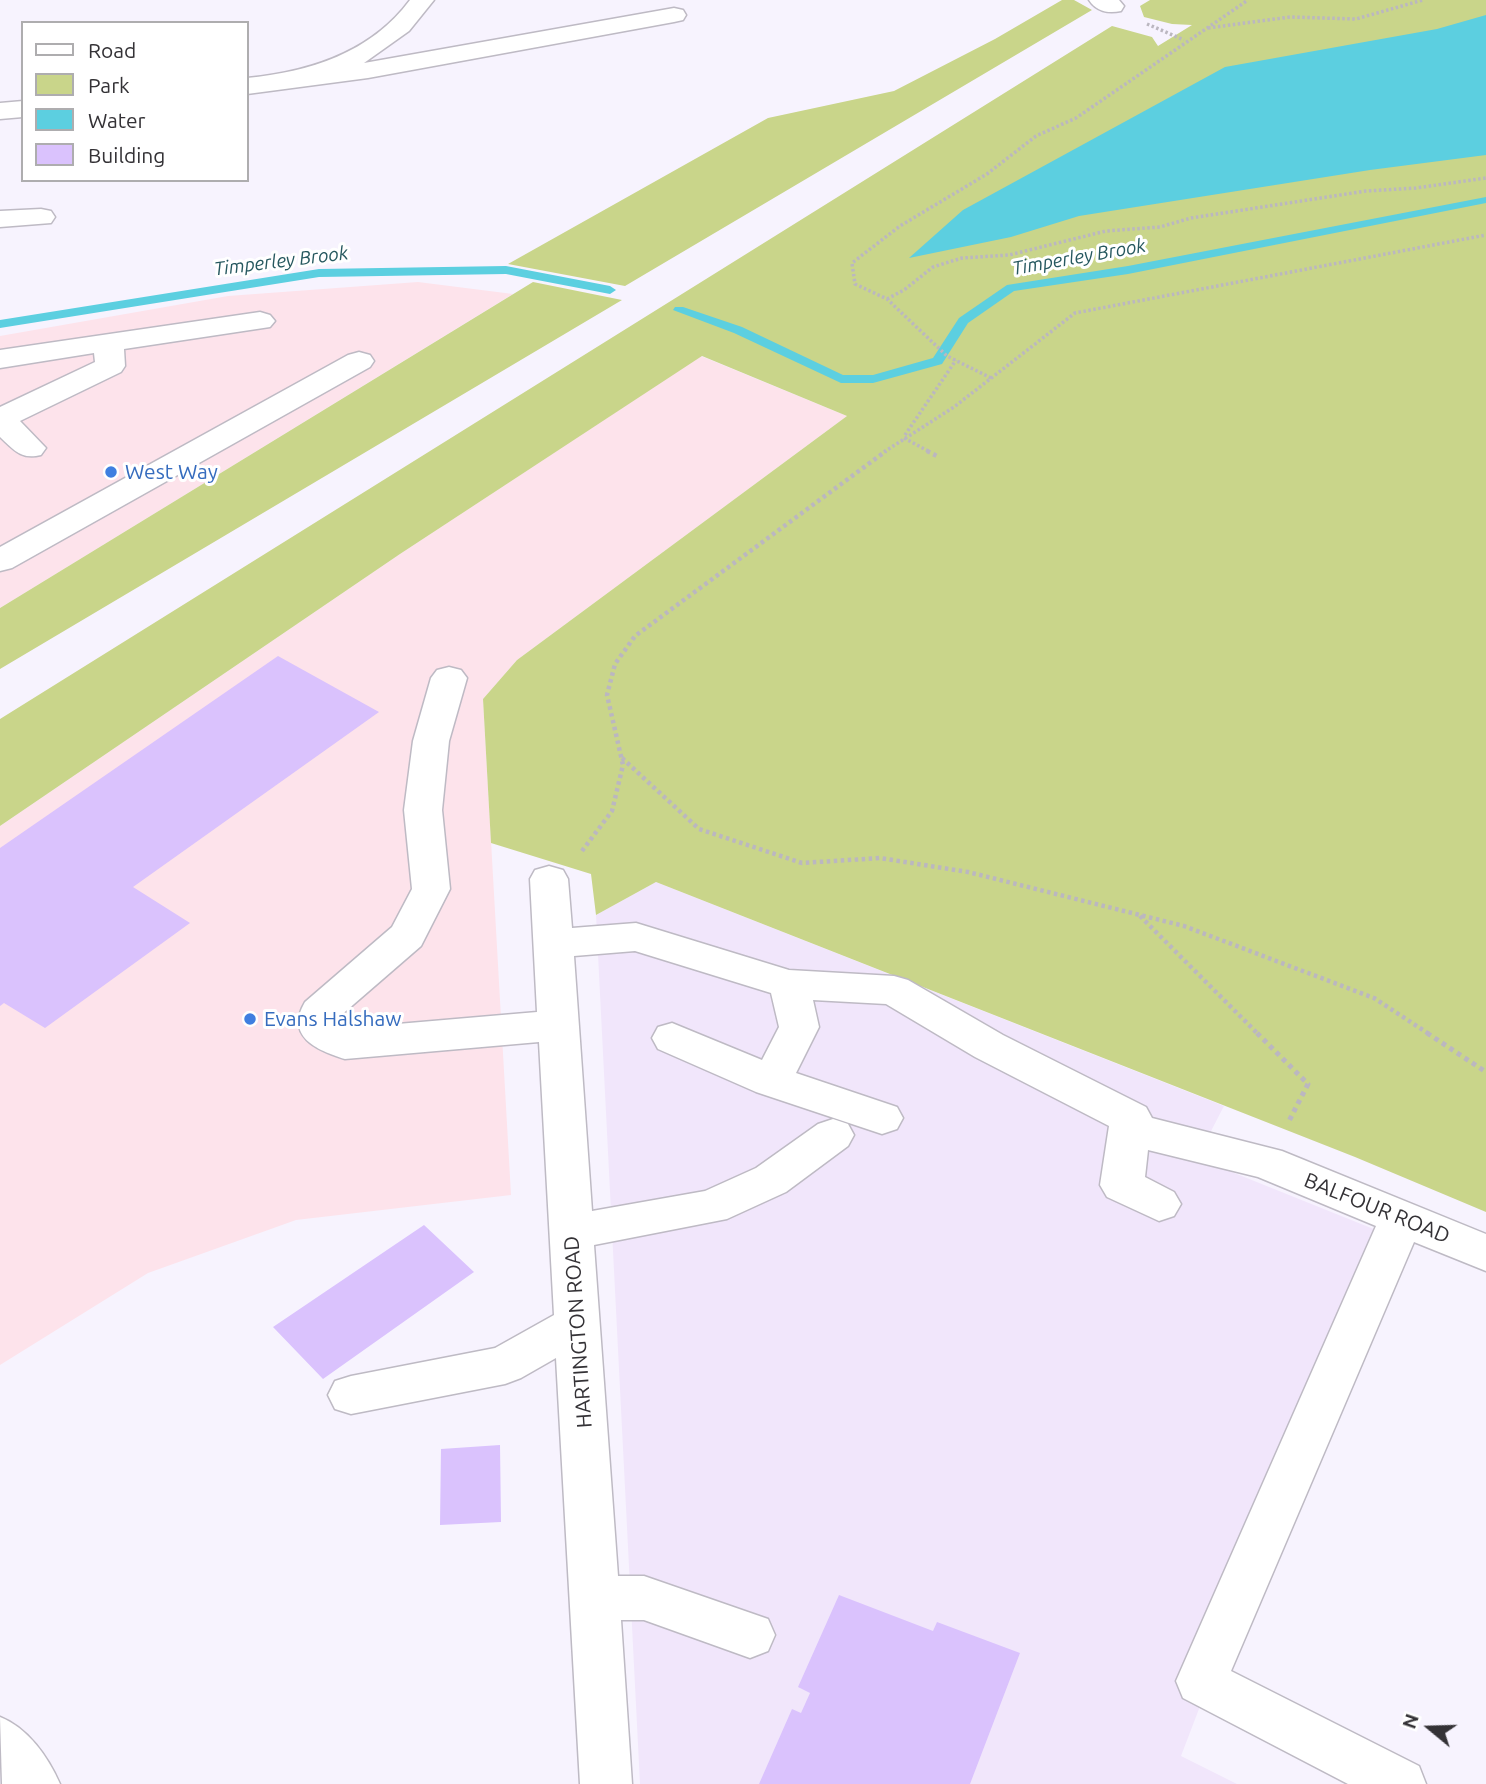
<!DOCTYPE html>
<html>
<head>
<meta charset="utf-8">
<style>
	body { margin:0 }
	#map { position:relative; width:1486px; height:1784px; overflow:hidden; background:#f7f3fe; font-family:Ubuntu,sans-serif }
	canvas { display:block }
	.legend { position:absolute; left:21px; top:21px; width:228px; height:161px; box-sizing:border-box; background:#fff; border:2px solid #aeadaf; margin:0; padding:9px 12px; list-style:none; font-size:21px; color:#343236 }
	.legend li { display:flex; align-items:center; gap:14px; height:35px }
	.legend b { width:35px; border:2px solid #aeadaf }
	.north { position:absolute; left:1395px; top:1693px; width:70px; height:70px; -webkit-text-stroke:5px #fff; paint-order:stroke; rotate:289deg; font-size:19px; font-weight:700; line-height:28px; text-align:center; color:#343236 }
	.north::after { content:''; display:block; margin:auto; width:24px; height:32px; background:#343236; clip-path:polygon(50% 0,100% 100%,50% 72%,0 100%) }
</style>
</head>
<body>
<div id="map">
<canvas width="1486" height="1784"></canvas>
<ul class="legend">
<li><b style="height:9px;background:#fff"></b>Road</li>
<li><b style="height:19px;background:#c9d58a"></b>Park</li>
<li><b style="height:19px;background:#5ccfe0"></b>Water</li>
<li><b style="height:19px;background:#dac2fd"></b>Building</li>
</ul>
<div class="north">N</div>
</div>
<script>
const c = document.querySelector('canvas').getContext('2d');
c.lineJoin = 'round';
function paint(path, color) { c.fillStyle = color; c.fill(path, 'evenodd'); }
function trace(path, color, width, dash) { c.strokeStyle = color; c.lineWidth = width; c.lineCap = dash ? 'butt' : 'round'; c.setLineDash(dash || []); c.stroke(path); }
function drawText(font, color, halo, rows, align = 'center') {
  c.font = font + ' Ubuntu,sans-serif'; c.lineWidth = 6; c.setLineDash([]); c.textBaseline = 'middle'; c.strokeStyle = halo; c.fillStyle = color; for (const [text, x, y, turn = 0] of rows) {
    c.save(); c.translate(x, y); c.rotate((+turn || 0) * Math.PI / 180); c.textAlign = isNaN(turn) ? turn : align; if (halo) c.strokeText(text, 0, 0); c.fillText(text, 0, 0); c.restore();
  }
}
paint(new Path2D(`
	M418 282 513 294 0 608V336L228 296Z
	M701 356 847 416 517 660 483 699 511 1195 296 1220 148 1273 0 1365V826L400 554Z`), '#fde3eb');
paint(new Path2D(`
	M656 882 1224 1106 1197 1158 1381 1232 1181 1756 1237 1784H640L596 915Z`), '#f1e6fb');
paint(new Path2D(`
	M1062 0H1074L1092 10 625 286 508 264 768 118 894 91 995 39Z
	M1150 0H1486V1212L1355 1157 656 882 596 915 591 874 491 843 483 699 517 660 847 416 702 356 400 554 0 826V719L1112 26 1152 37 1158 46 1192 25 1172 24 1144 17 1140 6Z
	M533 282 622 300 0 669V608Z`), '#c9d58a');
paint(new Path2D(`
	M1486 15V155L1370 170 1079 216 1011 237 909 258 963 210 1225 67 1437 29Z`), '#5ccfe0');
paint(new Path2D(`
	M1486 197V203L1128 274 1014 291 968 323 942 364 873 383H841L734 333 673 310 675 307H683L742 327 843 375H873L933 358 959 318 1007 285 1128 266Z
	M506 266 610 286 616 290 610 294 506 274 319 277 0 328V320L319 269Z`), '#5ccfe0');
paint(new Path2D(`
	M278 656 379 712 133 887 190 923 45 1028 4 1003 0 1006V848Z
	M424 1225 474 1272 323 1379 273 1327Z
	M500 1445 501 1522 440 1525 441 1449Z
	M839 1595 933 1631 937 1622 1020 1653 970 1784H759L792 1709 801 1713 810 1693 798 1687Z`), '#dac2fd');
const minor = new Path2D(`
	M410 0H434L409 31 364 63 674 8 683 10 686 15 683 20 674 22 368 78 247 94V78C309 72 371 53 410 0Z
	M1089 0H1119L1124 6 1121 11C1108 14 1096 11 1089 0Z
	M23 101V117L0 119V103Z
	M41 209 51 211 55 217 51 223 0 227V211Z
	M260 312 270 315 275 321 270 327 124 349 125 366 121 372 20 421 46 448 41 455C21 460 14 450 0 437V407L95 362 94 353 0 368V350Z
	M359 352 370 355 374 361 370 367 12 568 0 571V547L348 355Z
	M449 667 461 670 467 678 449 741 442 810 450 889 421 946 339 1017V1022L351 1028 537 1012 530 879 535 870 549 866 563 870 568 879 572 928 636 923 789 970 894 976 908 980 1003 1035 1146 1107 1152 1118 1282 1151 1486 1234V1271L1414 1242 1231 1671 1419 1766 1426 1784H1348L1183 1698 1176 1681 1376 1226 1258 1177 1148 1150 1145 1177 1174 1192 1181 1204 1174 1216 1159 1221 1107 1197 1100 1185 1109 1126 975 1057 886 1004 813 1000 819 1027 796 1073 897 1107 903 1118 897 1129 882 1134 756 1092 658 1049 652 1038 658 1027 672 1023 762 1060 779 1027 771 993 635 951 574 956 592 1211 705 1191 756 1168 818 1124 833 1119 848 1124 854 1135 848 1146 786 1192 727 1219 594 1245 618 1576H644L768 1619 775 1635 768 1651 750 1658 644 1620H621L632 1784H580L556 1358 521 1378 505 1384 351 1414 335 1409 328 1395 335 1381 351 1376 495 1348 554 1315 539 1042 345 1059C316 1050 285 1036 305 1002L392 927 412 889 404 810 413 741 431 678 437 670Z`);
const highway = new Path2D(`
	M0 1717C28 1728 48 1757 60 1784H2Z`);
trace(minor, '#bebac4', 3);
trace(highway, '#bebac4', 3);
trace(new Path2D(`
	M1147 24 1184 40
	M1208 28 1290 17 1356 19 1423 0
	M887 299 904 290 933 267 962 258 1009 255 1106 231 1160 227 1191 218 1366 191 1416 188 1486 178
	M991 378 947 356 887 299 855 284 852 263 900 226 987 174 1036 136 1076 118 1248 0
	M905 435 956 360
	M904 438 930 452
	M884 452 954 407 1075 313 1486 235`), '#bbb7c0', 3.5, [2.5, 2.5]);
trace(new Path2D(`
	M927 451 939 457
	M622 758 699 829 802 863 880 858 968 872 1184 926 1374 998 1429 1034
	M582 851 612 811 623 765 607 695 615 664 635 636 886 451
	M1140 916 1258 1034`), '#bbb7c0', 4.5, [3.5, 3.5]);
trace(new Path2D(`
	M1257 1033 1308 1084 1288 1123
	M1427 1033 1486 1072`), '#bbb7c0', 5, [4.5, 4.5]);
paint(minor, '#fff');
paint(highway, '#fff');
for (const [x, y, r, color] of [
	[111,472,7,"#3f7fe0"],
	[250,1019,7,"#3f7fe0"]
]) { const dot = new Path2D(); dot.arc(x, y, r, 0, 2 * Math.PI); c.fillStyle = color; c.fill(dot); trace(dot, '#fff', 2.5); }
drawText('italic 19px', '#26585f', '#fff', [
	["Timperley Brook",1079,257,-10],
	["Timperley Brook",281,261,-7]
]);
drawText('21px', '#366cbe', '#fff', [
	["West Way",125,472],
	["Evans Halshaw",264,1019]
], 'left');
drawText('21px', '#343236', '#fff', [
	["BALFOUR ROAD",1377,1208,22],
	["HARTINGTON ROAD",578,1332,-94]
]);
</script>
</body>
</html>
